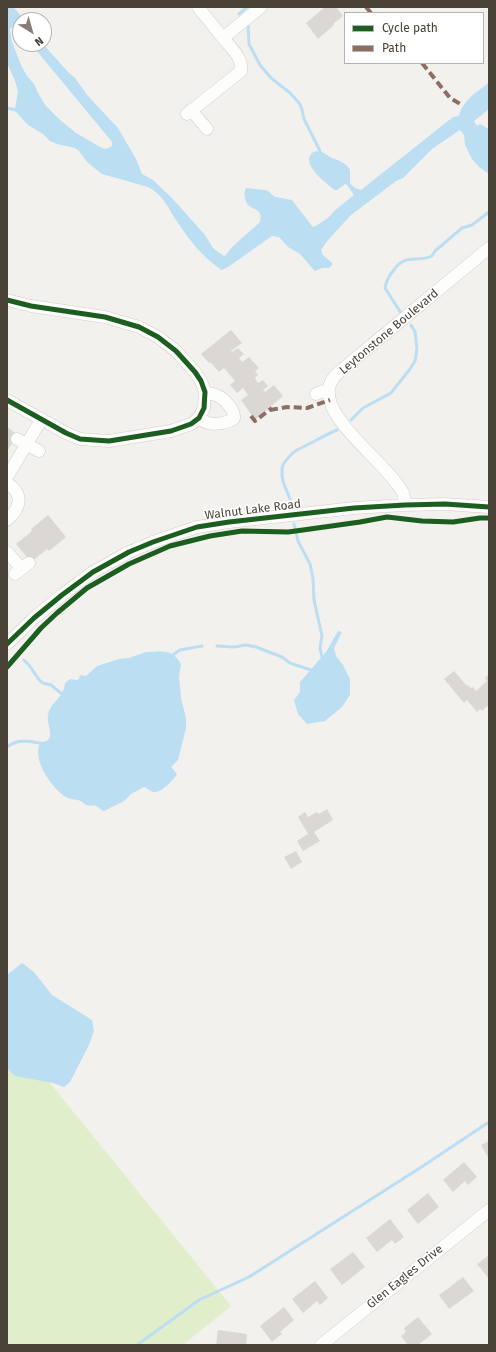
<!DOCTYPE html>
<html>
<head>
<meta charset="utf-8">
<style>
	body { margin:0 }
	#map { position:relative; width:496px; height:1352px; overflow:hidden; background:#f3f1ed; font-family:"Fira Sans",sans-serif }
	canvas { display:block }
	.frame { position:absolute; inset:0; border:8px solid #4a4237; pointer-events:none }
	.legend { position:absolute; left:344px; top:12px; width:140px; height:52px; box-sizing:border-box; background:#fff; border:1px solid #b7b3af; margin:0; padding:5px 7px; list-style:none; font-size:12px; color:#4a4237 }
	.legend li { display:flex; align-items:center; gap:8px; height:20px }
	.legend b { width:20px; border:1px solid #b7b3af }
	.north { position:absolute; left:12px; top:12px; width:40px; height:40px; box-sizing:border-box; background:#fff; border:1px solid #b7b3af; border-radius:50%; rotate:143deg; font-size:11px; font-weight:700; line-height:16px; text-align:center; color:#4a4237 }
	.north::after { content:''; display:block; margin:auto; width:14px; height:18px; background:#857f77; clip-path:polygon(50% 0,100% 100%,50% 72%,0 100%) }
</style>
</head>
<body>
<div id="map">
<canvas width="496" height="1352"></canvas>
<div class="frame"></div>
<ul class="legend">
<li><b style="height:5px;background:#1b5e20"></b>Cycle path</li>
<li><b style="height:5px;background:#8d6e63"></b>Path</li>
</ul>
<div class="north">N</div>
</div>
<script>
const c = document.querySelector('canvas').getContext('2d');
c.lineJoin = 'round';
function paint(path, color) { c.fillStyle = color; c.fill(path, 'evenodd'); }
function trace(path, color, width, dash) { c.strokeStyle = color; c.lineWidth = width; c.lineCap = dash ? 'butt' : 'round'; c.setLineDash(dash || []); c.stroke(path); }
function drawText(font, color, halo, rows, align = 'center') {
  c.font = font + ' "Fira Sans",sans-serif'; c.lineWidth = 3; c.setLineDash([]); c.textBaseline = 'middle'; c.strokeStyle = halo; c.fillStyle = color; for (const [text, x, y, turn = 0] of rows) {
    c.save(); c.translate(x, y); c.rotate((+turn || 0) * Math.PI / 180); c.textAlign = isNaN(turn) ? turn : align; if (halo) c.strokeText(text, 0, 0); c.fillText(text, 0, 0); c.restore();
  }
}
paint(new Path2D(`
	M7 1030 231 1306 183 1345H7Z`), '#e1eecb');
paint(new Path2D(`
	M7 7H13L25 20H20V30L15 25 10 29 12 42 21 65 27 76 34 84 38 93 46 106 59 119 76 133 102 148 106 149 112 146V142L108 137 31 44H43L68 72 75 78 88 96 118 128 136 159 142 174 153 180 172 198 205 235 213 248 224 256 226 255 232 247 260 222C263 210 256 211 248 205 245 200 243 194 246 188L265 190 268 191 275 197 292 200 312 226 314 227 328 218 334 211 354 195 347 185 345 184 337 190H335C327 184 300 164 312 153 315 151 318 151 321 152 326 153 330 158 335 159 342 162 347 164 350 170V183L355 188 361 190 453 117 459 116C464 98 477 93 489 82V109L474 121 477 126 480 124 489 129V174L479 167 472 159 465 145 464 135 460 130 432 149 403 178 396 181 351 215 328 240 321 250 323 255 332 263V265L329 268H322L315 271 313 269 300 254 288 247 279 237 272 236 228 267 222 270 220 269C203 257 189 240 178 223 169 210 163 194 148 187L102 174 87 162 79 151 75 148 57 144 50 141 43 134 28 125 16 112 15 109 18 91 15 81 7 63Z
	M338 631 342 632 334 648 336 656 343 665 350 679V695L342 707 325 721 307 724 298 714 294 700 300 692V682L326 652Z
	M146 652C162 652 172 648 181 664L179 677 181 698 186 718V728L178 760 171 767 177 774 176 776C172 781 160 794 153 792 150 791 147 788 144 787L131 794 124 801 104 811C100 810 99 807 96 806 93 805 89 806 86 805 84 804 83 802 81 801 77 799 71 800 66 797 52 789 30 757 41 742 58 741 46 725 48 716 50 701 63 700 65 683L70 679 76 680 79 679 80 675 86 676 97 666 119 659 129 658Z
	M22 963 34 972 52 995 92 1020 94 1031 89 1045 70 1082 64 1087 53 1083 15 1076 7 1068V975Z`), '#bbdef3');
trace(new Path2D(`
	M239 14 247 7
	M248 25 249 44 260 65 271 78 290 93 300 104 302 110 304 119 320 151
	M7 108 16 110
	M401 313 385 288C386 282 389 276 393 271 405 253 416 263 432 256L435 251 462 228 472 225 489 212
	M351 420 363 408 391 393 410 369 415 361 417 349 415 332 411 325
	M290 499C286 488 281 482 282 469 282 463 292 453 297 450 310 444 323 436 337 430
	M294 524 298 541 310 564 313 578 314 600 322 636 320 648 322 657
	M217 646 234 647 246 645 256 647 282 657 290 663 311 670
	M174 654 180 650 202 646
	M24 660 29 665 40 681 43 683 51 685 62 694
	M7 747C18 739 27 741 40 743
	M137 1345 199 1300 249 1277 423 1166 489 1122`), '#bbdef3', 3);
paint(new Path2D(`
	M325 7H336L343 16 333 24 334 25 318 39 306 23Z
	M231 330 242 343 231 351 232 352 238 348 244 354 239 358 242 362 249 357 259 368 255 371 258 375 255 378 258 383 263 380 268 386 263 390 265 392 274 385 283 396 255 420 241 400 248 395 243 388 237 393 230 385 235 381 224 368 219 372 210 362 209 363 201 354Z
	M7 427 18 435 7 451Z
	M48 515 66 537 49 551 47 549 31 562 16 544 32 531 31 529Z
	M454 671 467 686 468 685 471 688 473 687 476 691 487 681 485 678 489 674V708L487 706 482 711 480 709 477 712 467 700 464 703 444 679Z
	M327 809 333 820 314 832 320 841 303 851 297 841 308 834 298 817 305 812 308 817 317 812 319 814Z
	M296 851 302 862 291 869 284 857Z
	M489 1141V1159L481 1145Z
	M464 1162 477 1177 468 1185 465 1181 453 1192 443 1180Z
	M428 1193 439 1207 418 1224 407 1210Z
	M390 1219 404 1237 395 1244 392 1240 377 1252 366 1238Z
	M353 1252 365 1267 342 1285 330 1269Z
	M489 1255V1279L477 1264Z
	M463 1277 474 1291 449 1309 439 1295Z
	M315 1281 328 1298 320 1305 317 1301 303 1313 292 1299Z
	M284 1307 294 1320 280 1332 282 1334 272 1342 260 1326Z
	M418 1317 432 1334 418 1345H408L401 1336 406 1332 404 1328Z
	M218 1330 247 1334 246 1345H216Z`), '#dbd8d3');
const minor = new Path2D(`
	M198 7 223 38
	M191 110 207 129
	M187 114 241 71C243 58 231 48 223 38L261 7
	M7 300 31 306 105 317 139 327 158 337 176 351 195 372 201 381 205 392 204 408 199 418 191 424 171 431 109 441 80 439 66 433 7 400
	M316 394 329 389
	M199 418C202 420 204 422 208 423 215 425 229 423 234 418 235 411 225 399 218 396 214 394 210 394 205 392
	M17 439 39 451
	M7 477 41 420
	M7 483C24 494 21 508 7 520
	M405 505C405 501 404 496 403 493 388 464 324 421 329 389 330 379 338 373 345 367L489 248
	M7 552 22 569
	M15 574 29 563
	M7 644 34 618 62 595 93 572 129 552 153 542 197 527 229 522 354 508 405 505 445 504 489 507
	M321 1345 489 1210`);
trace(minor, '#d0cdc8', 13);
trace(minor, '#fdfdfc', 12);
trace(new Path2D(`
	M366 7 371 13
	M422 63 450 98 462 105
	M270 410 287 407 307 408 330 400
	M251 416 255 421 272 408`), '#8d6e63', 4, [8, 4]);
trace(new Path2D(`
	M7 300 31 306 105 317 139 327 158 337 176 351 195 372 201 381 205 392 204 408 199 418 191 424 171 431 109 441 80 439 66 433 7 400
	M7 644 34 618 62 595 93 572 129 552 153 542 197 527 229 522 354 508 405 505 445 504 489 507
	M7 667 41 628 57 613 87 588 129 564 170 546 210 536 242 531 288 532 303 530 360 522 387 517 422 521 453 522 480 518H489`), '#1b5e20', 5);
drawText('12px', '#4a4237', '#fff', [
	["Leytonstone Boulevard",389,332,-40],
	["Walnut Lake Road",253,510,-7],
	["Glen Eagles Drive",405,1277,-39]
]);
</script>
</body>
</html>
